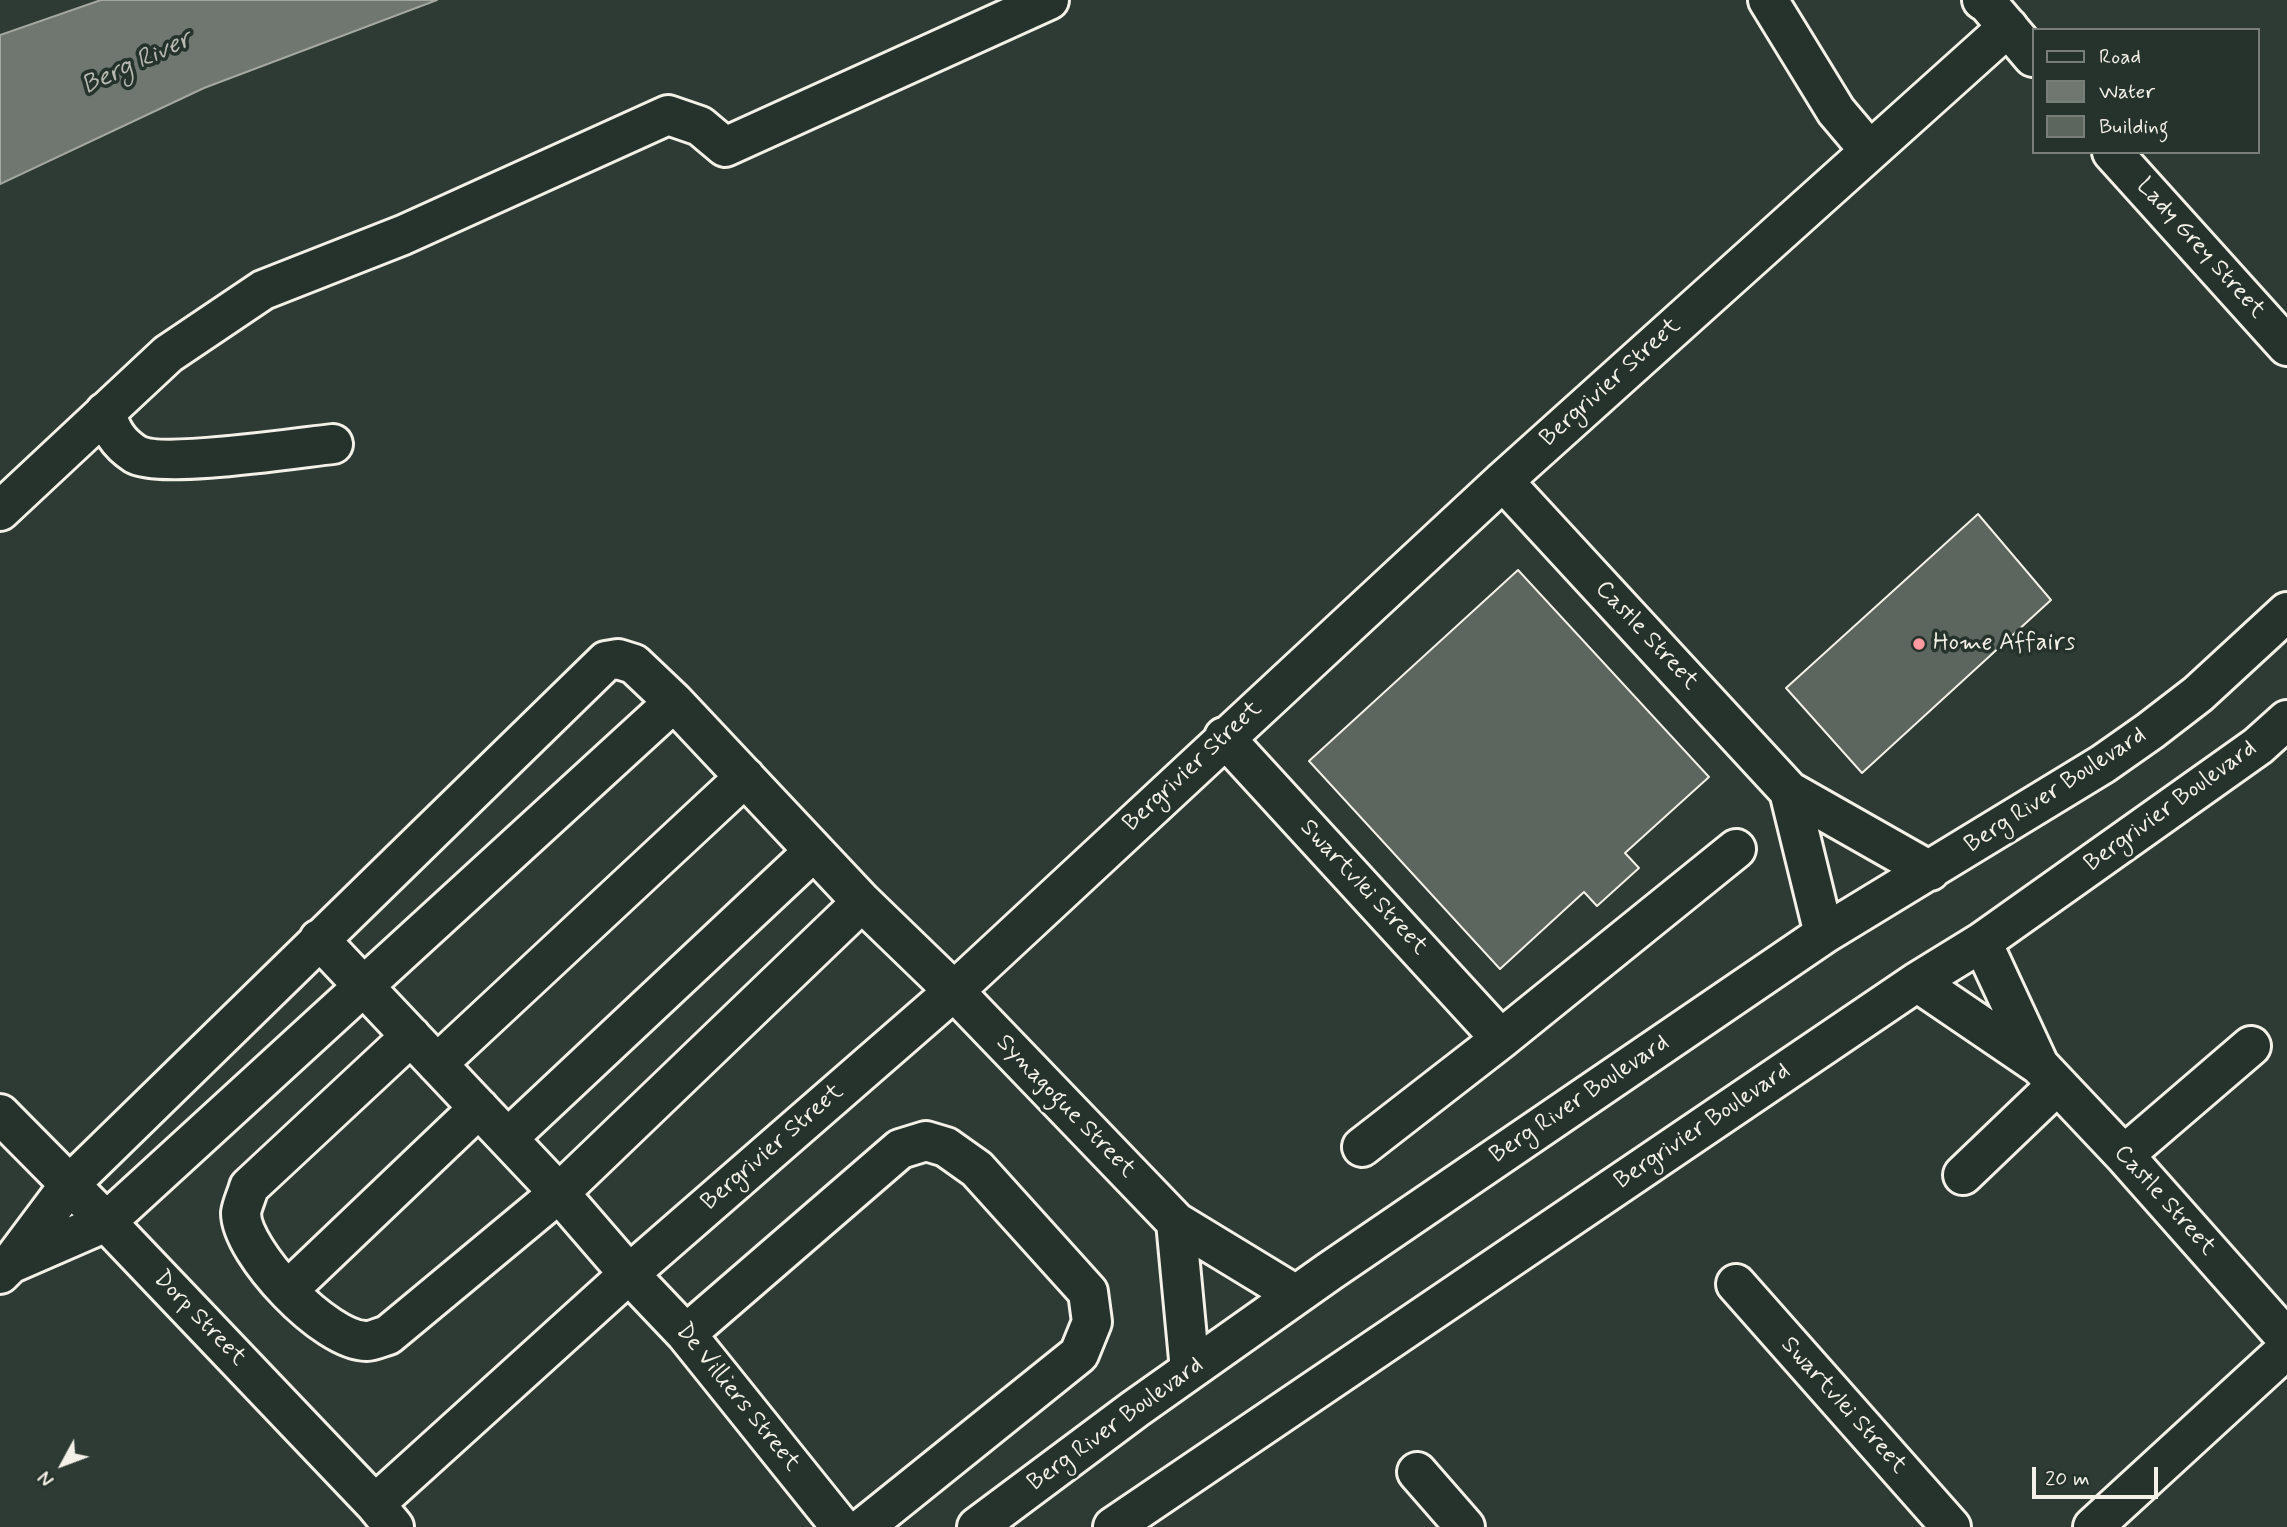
<!DOCTYPE html>
<html>
<head>
<meta charset="utf-8">
<style>
	body { margin:0 }
	#map { position:relative; width:2287px; height:1527px; overflow:hidden; background:#2e3b34; font-family:Mynerve,sans-serif }
	canvas { display:block }
	.legend { position:absolute; left:2032px; top:28px; width:228px; height:126px; box-sizing:border-box; background:#26332d; border:2px solid #787f78; margin:0; padding:9px 12px; list-style:none; font-size:21px; color:#f4f1e8 }
	.legend li { display:flex; align-items:center; gap:14px; height:35px }
	.legend b { width:35px; border:2px solid #787f78 }
	.north { position:absolute; left:28px; top:1429px; width:70px; height:70px; -webkit-text-stroke:5px #26332d; paint-order:stroke; rotate:229deg; font-size:19px; font-weight:700; line-height:28px; text-align:center; color:#f4f1e8 }
	.north::after { content:''; display:block; margin:auto; width:24px; height:32px; background:#f4f1e8; clip-path:polygon(50% 0,100% 100%,50% 72%,0 100%) }
	.scale { position:absolute; left:2032px; top:1467px; width:126px; height:32px; box-sizing:border-box; border:4px solid #f4f1e8; border-top:0; padding-left:9px; font-size:21px; line-height:24px; white-space:nowrap; color:#f4f1e8; -webkit-text-stroke:5px #26332d; paint-order:stroke }
</style>
</head>
<body>
<div id="map">
<canvas width="2287" height="1527"></canvas>
<ul class="legend">
<li><b style="height:9px;background:#26332d"></b>Road</li>
<li><b style="height:19px;background:#6f7770"></b>Water</li>
<li><b style="height:19px;background:#5c655e"></b>Building</li>
</ul>
<div class="north">N</div>
<div class="scale">20 m</div>
</div>
<script>
const c = document.querySelector('canvas').getContext('2d');
c.lineJoin = 'round';
function paint(path, color) { c.fillStyle = color; c.fill(path, 'evenodd'); }
function trace(path, color, width, dash) { c.strokeStyle = color; c.lineWidth = width; c.lineCap = dash ? 'butt' : 'round'; c.setLineDash(dash || []); c.stroke(path); }
function drawText(font, color, halo, rows, align = 'center') {
  c.font = font + ' Mynerve,sans-serif'; c.lineWidth = 7; c.setLineDash([]); c.textBaseline = 'middle'; c.strokeStyle = halo; c.fillStyle = color; for (const [text, x, y, turn = 0] of rows) {
    c.save(); c.translate(x, y); c.rotate((+turn || 0) * Math.PI / 180); c.textAlign = isNaN(turn) ? turn : align; if (halo) c.strokeText(text, 0, 0); c.fillText(text, 0, 0); c.restore();
  }
}
const water = new Path2D(`
	M101 0H437L204 88 0 184V35Z`);
paint(water, '#6f7770');
trace(water, '#a4a8a0', 2);
const building = new Path2D(`
	M1978 514 2051 600 1862 773 1786 688Z
	M1518 570 1709 777 1625 853 1639 868 1597 906 1584 892 1500 969 1309 761Z`);
paint(building, '#5c655e');
trace(building, '#f4f1e8', 2);
const minor = new Path2D(`
	M1768 0 1836 111 1869 150
	M105 412C112 431 117 442 135 454 161 469 296 448 333 444
	M1503 481 1789 791 1930 871
	M0 511 168 354 263 290 403 235 668 115 700 126 725 147 1049 0
	M1224 737 1501 1039
	M1789 791 1824 934
	M319 939 559 1193 629 1274 686 1334 841 1527
	M1982 942 2039 1065
	M1917 982 2039 1065 2124 1155 2287 1339
	M411 1036 249 1187C247 1195 242 1205 241 1213 241 1252 326 1342 367 1341 373 1341 381 1337 388 1335L559 1193 862 902
	M437 1064 745 777
	M0 1114 93 1208 375 1504 394 1527
	M508 1138 814 851
	M1362 1147 1501 1039 1736 849
	M2124 1155 2251 1046
	M1963 1175 2057 1085
	M1176 1222 1190 1370
	M12 1263 106 1222 674 702
	M0 1274 10 1264 70 1184 606 661 618 659 634 664 674 702 862 902 954 991 1176 1222 1296 1295
	M1736 1284 1951 1527
	M288 1290 479 1108
	M686 1334 900 1149 926 1141 946 1147 977 1169 1088 1292 1092 1322 1079 1354 864 1527
	M1417 1472 1465 1527
	M375 1504 629 1274 954 991 1503 481 2008 27
	M977 1527 1135 1409 1330 1271 1824 934 2103 764 2150 731 2198 694 2287 612
	M1113 1527 1917 982 1982 942 2258 746 2287 720
	M2093 1527 2287 1349`);
const major = new Path2D(`
	M1982 0 1988 4 2033 57
	M2112 152 2287 346`);
trace(minor, '#f4f1e8', 44);
trace(major, '#f4f1e8', 44);
trace(minor, '#26332d', 38);
trace(major, '#26332d', 38);
for (const [x, y, r, color] of [
	[1919,644,7,"#ff9aa2"]
]) { const dot = new Path2D(); dot.arc(x, y, r, 0, 2 * Math.PI); c.fillStyle = color; c.fill(dot); trace(dot, '#26332d', 2.5); }
drawText('24px', '#f4f1e8', '#26332d', [
	["Lady Grey Street",2200,249,48],
	["Bergrivier Street",1611,383,-42],
	["Castle Street",1646,636,47],
	["Bergrivier Street",1193,767,-43],
	["Berg River Boulevard",2056,791,-33],
	["Bergrivier Boulevard",2171,807,-36],
	["Swartvlei Street",1363,888,47],
	["Berg River Boulevard",1580,1100,-34],
	["Synagogue Street",1065,1107,46],
	["Bergrivier Boulevard",1703,1127,-34],
	["Bergrivier Street",773,1148,-41],
	["Castle Street",2164,1201,48],
	["Dorp Street",199,1319,46],
	["De Villiers Street",737,1398,51],
	["Swartvlei Street",1843,1406,48],
	["Berg River Boulevard",1116,1425,-36]
]);
drawText('24px', '#f4f1e8', '#26332d', [
	["Home Affairs",1933,644]
], 'left');
drawText('italic 26px', '#b8bab2', '#26332d', [
	["Berg River",137,64,-25]
]);
</script>
</body>
</html>
